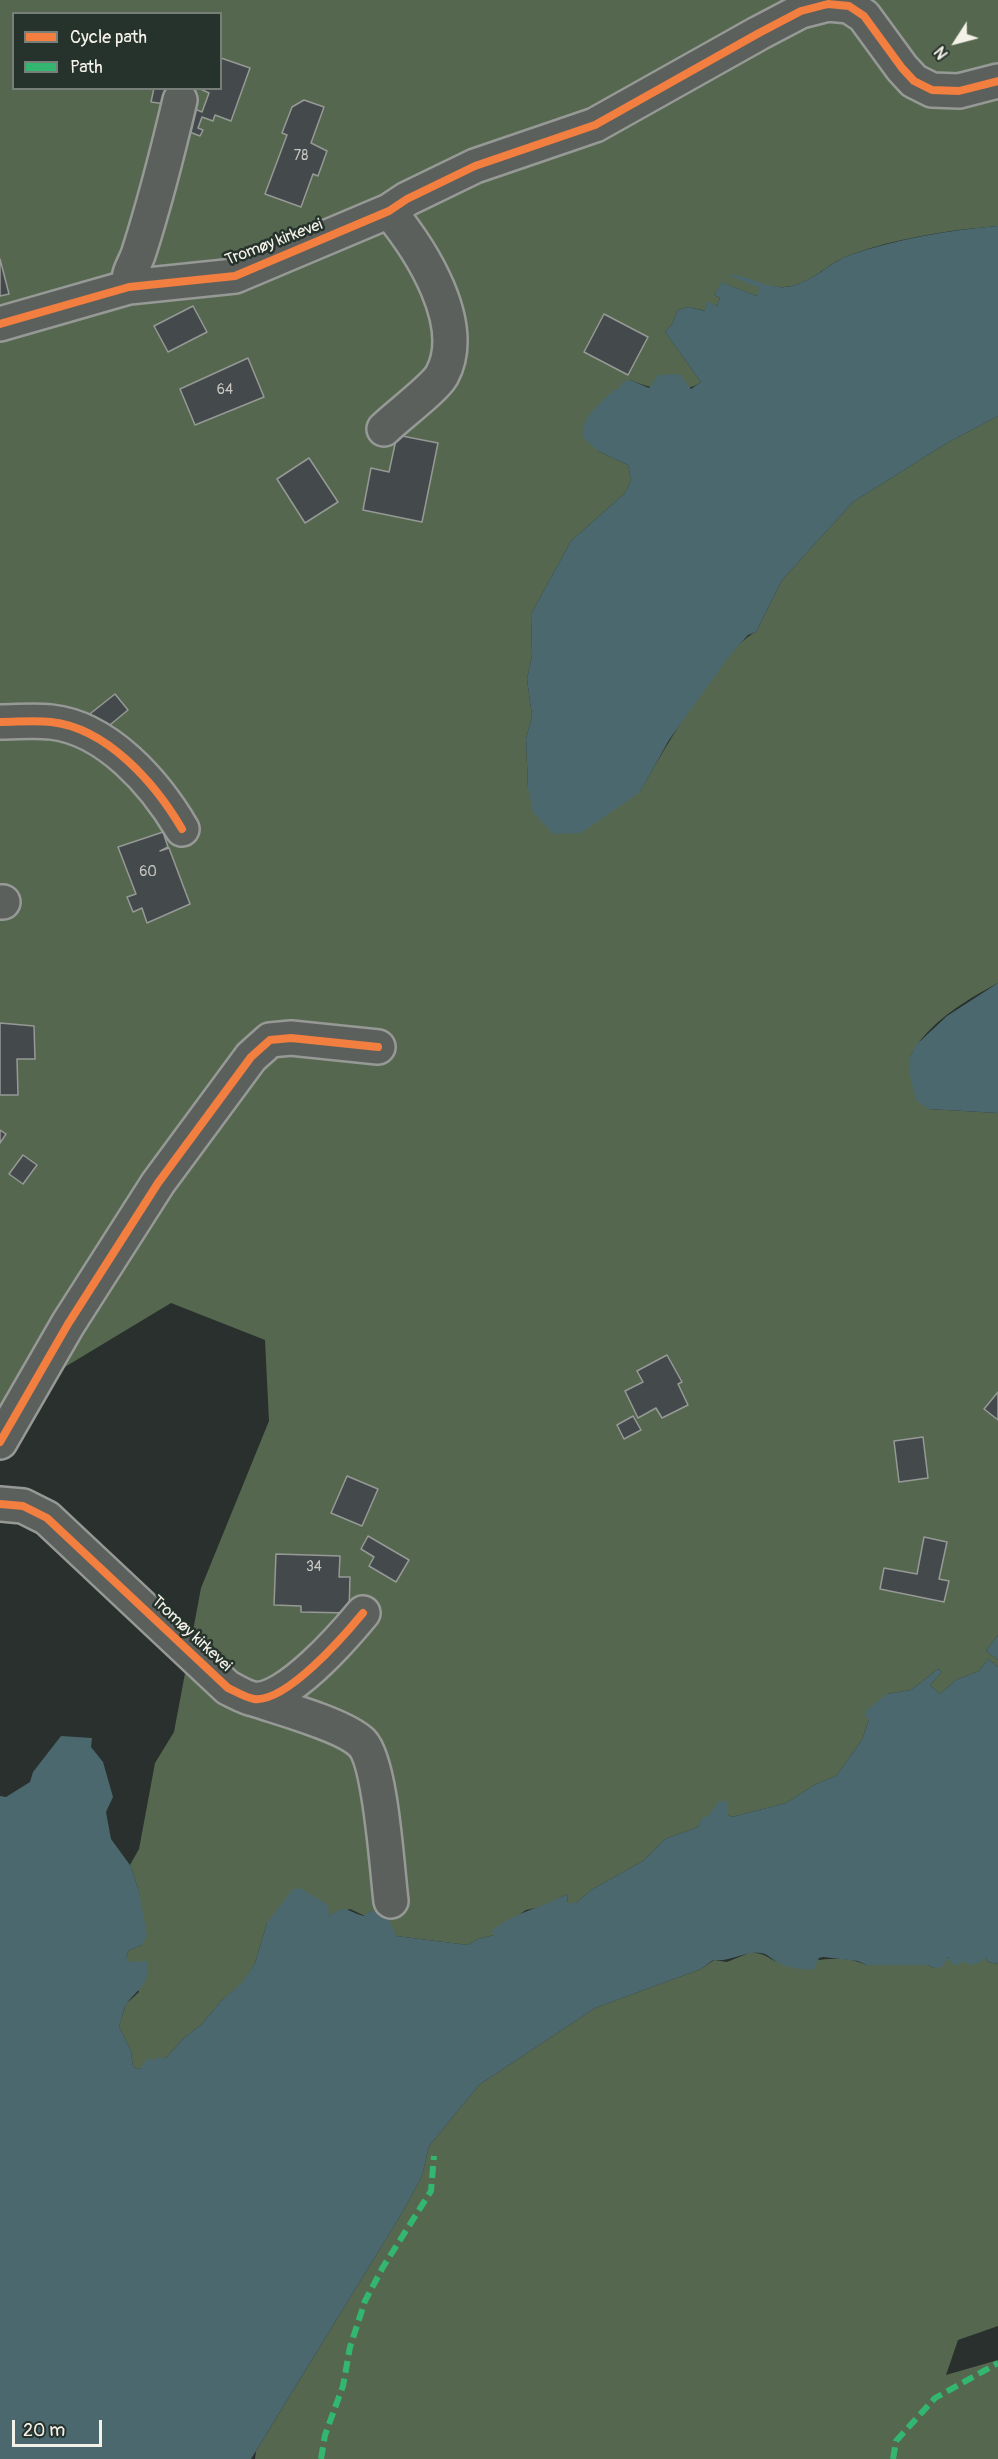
<!DOCTYPE html>
<html>
<head>
<meta charset="utf-8">
<style>
	body { margin:0 }
	#map { position:relative; width:998px; height:2459px; overflow:hidden; background:#29302d; font-family:Pangolin,sans-serif }
	canvas { display:block }
	.legend { position:absolute; left:12px; top:12px; width:210px; height:78px; box-sizing:border-box; background:#26332d; border:2px solid #787f78; margin:0; padding:8px 10px; list-style:none; font-size:18px; color:#f4f1e8 }
	.legend li { display:flex; align-items:center; gap:12px; height:30px }
	.legend b { width:30px; border:2px solid #787f78 }
	.north { position:absolute; left:926px; top:12px; width:60px; height:60px; -webkit-text-stroke:4px #26332d; paint-order:stroke; rotate:234deg; font-size:16px; font-weight:700; line-height:24px; text-align:center; color:#f4f1e8 }
	.north::after { content:''; display:block; margin:auto; width:21px; height:27px; background:#f4f1e8; clip-path:polygon(50% 0,100% 100%,50% 72%,0 100%) }
	.scale { position:absolute; left:12px; top:2420px; width:90px; height:27px; box-sizing:border-box; border:3px solid #f4f1e8; border-top:0; padding-left:8px; font-size:18px; line-height:21px; white-space:nowrap; color:#f4f1e8; -webkit-text-stroke:4px #26332d; paint-order:stroke }
</style>
</head>
<body>
<div id="map">
<canvas width="998" height="2459"></canvas>
<ul class="legend">
<li><b style="height:8px;background:#f27e40"></b>Cycle path</li>
<li><b style="height:8px;background:#33b770"></b>Path</li>
</ul>
<div class="north">N</div>
<div class="scale">20 m</div>
</div>
<script>
const c = document.querySelector('canvas').getContext('2d');
c.lineJoin = 'round';
function paint(path, color) { c.fillStyle = color; c.fill(path, 'evenodd'); }
function trace(path, color, width, dash) { c.strokeStyle = color; c.lineWidth = width; c.lineCap = dash ? 'butt' : 'round'; c.setLineDash(dash || []); c.stroke(path); }
function drawText(font, color, halo, rows, align = 'center') {
  c.font = font + ' Pangolin,sans-serif'; c.lineWidth = 5; c.setLineDash([]); c.textBaseline = 'middle'; c.strokeStyle = halo; c.fillStyle = color; for (const [text, x, y, turn = 0] of rows) {
    c.save(); c.translate(x, y); c.rotate((+turn || 0) * Math.PI / 180); c.textAlign = isNaN(turn) ? turn : align; if (halo) c.strokeText(text, 0, 0); c.fillText(text, 0, 0); c.restore();
  }
}
paint(new Path2D(`
	M0 0H998V226C948 230 897 238 850 255 827 263 809 286 784 287 766 288 748 280 731 274L761 288 757 296 722 283 714 295 720 298 717 306 707 302 706 311 688 307 678 310 672 324 665 332 701 382C682 396 651 389 630 380L598 451 628 465 631 480 625 493 571 541 531 614 532 656 527 679 532 716 526 739 528 788 640 792C659 758 723 646 756 632L782 580 853 502 947 443 998 416V983C966 1000 926 1024 910 1057L928 1109 998 1113V1635L986 1651 998 1660V1667L988 1659 979 1671 956 1680 940 1694 930 1685 942 1672 938 1669 911 1690 887 1694 869 1719 862 1740 836 1776 816 1784 786 1803 732 1817 728 1815 702 1819 698 1827 665 1839 643 1861 591 1890 576 1903H568L567 1894 545 1906 526 1910 494 1932V1935L478 1939 468 1945 396 1936 370 1911 365 1916 350 1909 328 1916 267 1923 255 1963 242 1984 222 2000 202 2024 184 2038 164 2060 152 2061 140 2069 133 2067 131 2051 119 2026 126 2004 139 1992 126 1957 129 1950 142 1945 139 1891 130 1865 139 1849 155 1763 174 1732 201 1588 269 1421 265 1340 171 1303 35 1385 0 1422ZM14 14H220V88H14Z
	M749 1953C768 1952 769 1961 780 1962 809 1965 838 1951 866 1965H928L934 1968 950 1957 963 1961 986 1957 988 1962 998 1964V2326L958 2340 946 2375 998 2360V2459H255L256 2451 402 2213 422 2176 429 2146 479 2085 595 2008 701 1969 714 1960 727 1962Z`), '#55684f');
paint(new Path2D(`
	M998 226V416L947 443 853 502 782 580 756 632 748 635 730 655 669 740 640 792 581 833 553 834 533 812 528 788 526 739 532 716 527 679 532 656 531 614 571 541 625 493 631 480 628 465 598 451 583 438C579 418 601 403 614 390L618 389 623 382 630 380 649 388 658 375 680 374 691 389 701 382 665 332 672 324 678 310 688 307 705 311 707 301 717 306 720 298 714 295 726 276 723 283 757 296 760 288 728 275C746 273 765 289 785 287 810 285 828 263 850 255 898 239 948 230 998 226Z
	M998 983V1113L928 1109 916 1100 909 1072 910 1057 916 1045 947 1016Z
	M998 1635V1660L986 1651Z
	M988 1659 998 1667V1964L988 1962 986 1957 982 1962 969 1965 963 1961 959 1965 951 1964 949 1957 942 1967 934 1968 928 1965H866L858 1961 823 1957 819 1958 814 1969C803 1971 787 1967 777 1962 771 1959 767 1953 760 1953 744 1951 732 1962 713 1960L701 1969 595 2008 479 2085 429 2146 422 2176 402 2213 251 2459H0V1796L6 1797 30 1782 33 1772 61 1736 92 1738 91 1747 103 1762 113 1797 106 1812 111 1839 130 1865 139 1891 147 1936 142 1945 129 1950 126 1957 129 1962 147 1961C151 1983 140 1987 128 2002 123 2008 122 2019 119 2026L131 2051 133 2067 140 2069 149 2057 152 2061 159 2057 165 2059 184 2038 202 2024 222 2000 242 1983 255 1963 267 1923 292 1890 300 1888 328 1905 329 1916C347 1903 347 1912 364 1916L370 1911 386 1913 396 1936 468 1945 478 1939 494 1935 493 1932 489 1933C512 1912 541 1909 567 1894L568 1903H576L591 1890 643 1861 665 1839 698 1827 702 1818 708 1816 718 1802 727 1801 728 1815 732 1817 786 1803 816 1784 836 1776 862 1740 869 1719 865 1716 866 1711 887 1694 911 1690 938 1669 942 1672 930 1685 940 1694 956 1680 979 1671Z`), '#4b686e');
const building = new Path2D(`
	M221 58 250 68 231 121 215 115 213 121 202 117 198 128 203 130 200 136 187 131 195 109 202 112 209 93 198 88H220Z
	M154 88H176L173 105 151 102Z
	M304 100 324 107 311 143 327 151 318 176 313 174 301 207 265 194 287 135 282 133 292 107Z
	M0 259 9 294 0 296Z
	M193 306 207 332 168 352 154 326Z
	M604 314 648 337 628 375 584 352Z
	M248 358 264 397 195 425 180 389Z
	M397 435 438 443 422 522 363 510 371 468 389 472Z
	M309 458 338 502 305 523 277 479Z
	M115 694 128 710 99 734 86 717Z
	M163 832 168 847 160 851 169 848 190 904 147 923 142 908 133 912 127 897 136 894 118 847Z
	M0 1023 34 1026 35 1059H17L18 1095H0Z
	M0 1130 6 1134 0 1143Z
	M23 1155 37 1165 23 1184 9 1174Z
	M667 1355 682 1382 678 1384 688 1405 662 1418 656 1408 638 1418 625 1391 643 1382 637 1371Z
	M998 1392V1420L984 1409Z
	M633 1416 641 1430 624 1439 617 1425Z
	M923 1437 928 1478 899 1482 894 1441Z
	M347 1476 378 1489 362 1526 331 1513Z
	M368 1536 409 1560 396 1582 369 1566 374 1557 361 1549Z
	M924 1537 947 1542 939 1579 949 1581 944 1602 880 1589 884 1568 917 1574Z
	M276 1554 340 1556 339 1577H350L349 1613 301 1612V1606L274 1605Z`);
paint(building, '#444a4c');
trace(building, '#969996', 1.5);
const minor = new Path2D(`
	M129 287C127 273 135 265 139 252 155 202 168 151 180 100
	M0 324 129 287 235 276 389 211 407 199 475 166 595 125 759 33 801 11 828 4 849 6 864 16 902 68 914 81 932 90 959 91 998 81
	M384 429C397 416 434 389 442 375 469 324 421 250 389 211
	M0 722C17 722 34 720 51 722 107 728 155 783 182 829
	M0 902H3
	M0 1442 68 1324 158 1183 251 1057 270 1040 291 1038 378 1047
	M0 1504 23 1506 47 1518 228 1688C235 1691 246 1698 254 1699 286 1703 344 1636 363 1613
	M254 1699C280 1708 344 1725 362 1743 381 1763 387 1870 391 1901`);
trace(minor, '#969996', 38);
trace(minor, '#5c605c', 33);
trace(new Path2D(`
	M321 2459 325 2435 343 2386 350 2347 365 2301 383 2267 431 2191 434 2156
	M893 2459 896 2441 935 2398 998 2363`), '#33b770', 6, [12, 6]);
trace(new Path2D(`
	M0 324 129 287 235 276 389 211 407 199 475 166 595 125 759 33 801 11 828 4 849 6 864 16 902 68 914 81 932 90 959 91 998 81
	M0 722C17 722 34 720 51 722 107 728 155 783 182 829
	M0 1442 68 1324 158 1183 251 1057 270 1040 291 1038 378 1047
	M0 1504 23 1506 47 1518 228 1688C235 1691 246 1698 254 1699 286 1703 344 1636 363 1613`), '#f27e40', 8);
drawText('14px', '#c8c7c1', null, [
	["78",301,156],
	["64",225,390],
	["60",148,872],
	["34",314,1567]
]);
drawText('16px', '#f4f1e8', '#26332d', [
	["Tromøy kirkevei",274,243,-21],
	["Tromøy kirkevei",191,1634,43]
]);
</script>
</body>
</html>
